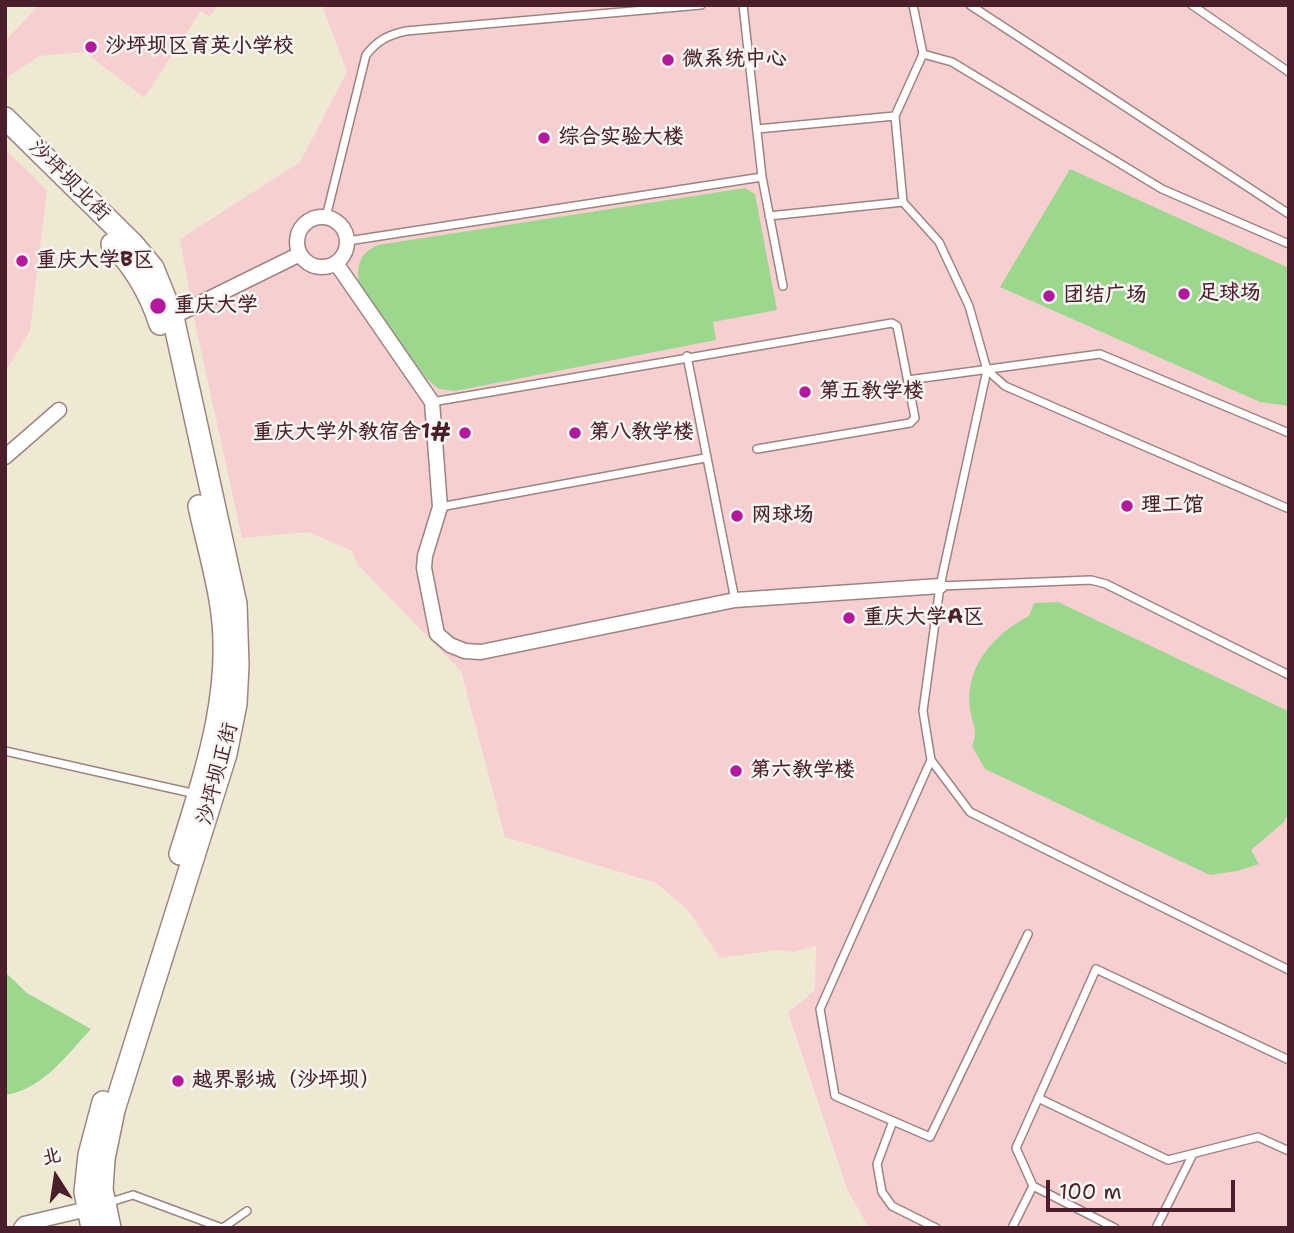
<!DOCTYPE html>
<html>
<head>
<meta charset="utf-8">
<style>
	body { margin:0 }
	#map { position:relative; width:1294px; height:1233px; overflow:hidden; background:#efe9d4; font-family:"Shantell Sans","LXGW WenKai TC",sans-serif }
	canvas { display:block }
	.frame { position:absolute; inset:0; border:7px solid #4a1f2b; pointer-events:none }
	.north { position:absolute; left:21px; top:1142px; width:70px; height:70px; -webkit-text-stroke:5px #f6f6f2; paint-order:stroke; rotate:348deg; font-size:19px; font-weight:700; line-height:28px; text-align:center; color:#4a1f2b }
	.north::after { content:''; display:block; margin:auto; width:24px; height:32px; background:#4a1f2b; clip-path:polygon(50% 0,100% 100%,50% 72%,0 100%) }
	.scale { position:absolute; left:1046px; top:1180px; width:189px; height:32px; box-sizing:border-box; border:4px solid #4a1f2b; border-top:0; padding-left:9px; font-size:21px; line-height:24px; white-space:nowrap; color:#4a1f2b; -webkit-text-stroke:5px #f6f6f2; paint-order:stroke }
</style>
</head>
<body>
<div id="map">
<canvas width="1294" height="1233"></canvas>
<div class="frame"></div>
<div class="north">北</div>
<div class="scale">100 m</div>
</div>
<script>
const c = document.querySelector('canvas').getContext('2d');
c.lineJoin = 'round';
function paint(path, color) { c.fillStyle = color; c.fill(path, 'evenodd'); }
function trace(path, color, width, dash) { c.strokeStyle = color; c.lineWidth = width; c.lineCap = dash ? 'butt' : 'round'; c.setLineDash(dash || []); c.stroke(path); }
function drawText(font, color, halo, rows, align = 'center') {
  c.font = font + ' "Shantell Sans","LXGW WenKai TC",sans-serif'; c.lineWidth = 5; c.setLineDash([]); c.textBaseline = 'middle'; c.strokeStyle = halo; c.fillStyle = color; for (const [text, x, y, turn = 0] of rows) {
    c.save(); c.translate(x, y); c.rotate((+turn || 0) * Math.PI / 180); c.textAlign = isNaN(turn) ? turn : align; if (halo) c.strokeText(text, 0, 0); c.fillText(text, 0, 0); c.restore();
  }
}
paint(new Path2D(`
	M39 5H218L210 17 201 11 144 98 85 52 39 56 5 79V41Z
	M322 5H1289V1228H869L848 1191 788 1013 815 990 816 946 792 952 777 950 720 958 688 910 656 883 505 837 461 671 358 565 352 551 308 532 242 538 195 323 180 239 300 162 347 72Z
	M5 149 47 190 30 331 5 372Z`), '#f7cfd1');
paint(new Path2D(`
	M1070 169 1289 268V406L1260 402 1000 287Z
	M745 188 755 194 777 310 713 322 716 340 455 391 439 389 426 378 359 284C356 265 360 253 378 245Z
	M1058 602 1286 710 1289 715V811L1284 822 1251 850 1259 864 1237 871 1210 875 985 769 972 746C979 729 972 725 970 709 964 667 995 633 1029 616L1034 603Z
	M5 972 27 993 91 1029C67 1055 42 1090 5 1095Z`), '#9bd88d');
const service = new Path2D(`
	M743 5 762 177 783 286
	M913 5 923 54
	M970 5 1289 214
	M1192 5 1289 72
	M895 116 923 54 952 62 1162 189 1289 244
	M757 129 895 116 903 202 769 216
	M903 202 939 242 969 306 987 370 940 586 923 711 931 760 970 812 1289 970
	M326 217 366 55C378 40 388 35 406 31L701 5
	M348 241 762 177
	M687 356 735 600
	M987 370 1005 386 1287 508
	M908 380 1100 354 1289 433
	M432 402 892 323 897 326 915 418 910 423 757 449
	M440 507 705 458
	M940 586 1091 580 1106 584 1289 675
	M5 751 196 794
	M931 760 820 1009 835 1096 930 1137 1028 934
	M1038 1098 1168 1160 1258 1137 1289 1151
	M893 1121 877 1164 882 1192 892 1206 936 1228
	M107 1203 133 1195 222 1228
	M224 1227 247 1211
	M1012 1228 1033 1186
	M1115 1228 1033 1186 1016 1148 1096 969 1289 1060
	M1156 1228 1193 1154`);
const minor = new Path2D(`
	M297 242a25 25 0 1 1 50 0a25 25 0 1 1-50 0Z
	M336 263 432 402 440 507 425 556 424 568 437 634 450 645 465 651 481 652 735 600 940 586
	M166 320 300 254
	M5 457 59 410
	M21 1228 24 1224 96 1207`);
const secondary = new Path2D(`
	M5 118 133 244 153 268 173 317 236 604 238 665 236 704 226 754 114 1110 104 1159 102 1189 110 1228
	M112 244C135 267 150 293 160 324
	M180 854C205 773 234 692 221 606 216 572 206 539 199 506
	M92 1228 85 1192 89 1155 103 1102`);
trace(service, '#9c8480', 10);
trace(minor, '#9c8480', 17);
trace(secondary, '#9c8480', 24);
trace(service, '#fff', 7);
trace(minor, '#fff', 14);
trace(secondary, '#fff', 21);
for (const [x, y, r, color] of [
	[91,47,7,"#b5179e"],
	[668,60,7,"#b5179e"],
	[544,138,7,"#b5179e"],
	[22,261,7,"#b5179e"],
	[1184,294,7,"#b5179e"],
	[1049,296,7,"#b5179e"],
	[158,306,9,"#b5179e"],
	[805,392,7,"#b5179e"],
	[465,433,7,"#b5179e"],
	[575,433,7,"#b5179e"],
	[1127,506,7,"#b5179e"],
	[737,516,7,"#b5179e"],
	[849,618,7,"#b5179e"],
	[736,771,7,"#b5179e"],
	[178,1081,7,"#b5179e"]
]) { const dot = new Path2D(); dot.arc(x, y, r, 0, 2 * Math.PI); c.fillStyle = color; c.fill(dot); trace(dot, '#f6f6f2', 2.5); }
drawText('bold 21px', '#4a1f2b', '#f6f6f2', [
	["沙坪坝区育英小学校",105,47],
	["微系统中心",682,60],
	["综合实验大楼",558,138],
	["重庆大学B区",36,261],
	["足球场",1198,294],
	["团结广场",1063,296],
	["重庆大学",174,306],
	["第五教学楼",819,392],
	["重庆大学外教宿舍1#",451,433,"right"],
	["第八教学楼",589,433],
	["理工馆",1141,506],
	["网球场",751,516],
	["重庆大学A区",863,618],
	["第六教学楼",750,771],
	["越界影城（沙坪坝）",192,1081]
], 'left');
drawText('21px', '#4a1f2b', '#f6f6f2', [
	["沙坪坝北街",69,181,45],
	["沙坪坝正街",218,774,-75]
]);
</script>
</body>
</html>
